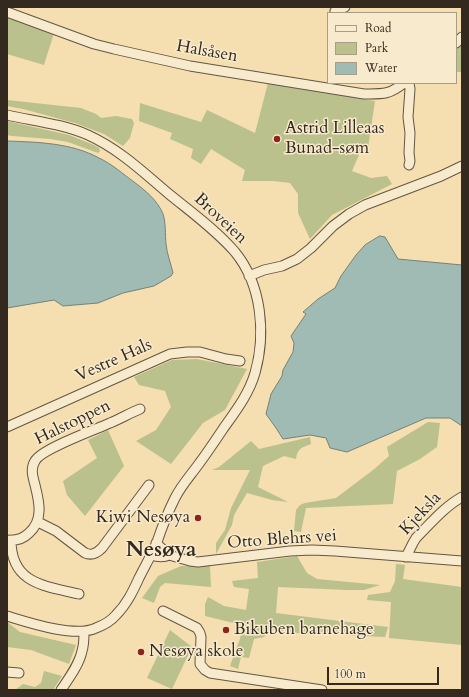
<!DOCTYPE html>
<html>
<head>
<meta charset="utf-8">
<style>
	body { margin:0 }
	#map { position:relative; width:469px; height:697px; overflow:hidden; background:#f5deb0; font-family:Cardo,serif }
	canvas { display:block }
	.frame { position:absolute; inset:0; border:8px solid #33291f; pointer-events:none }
	.legend { position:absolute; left:327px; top:12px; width:130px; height:72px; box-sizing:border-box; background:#f8eacc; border:1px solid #a99d87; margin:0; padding:5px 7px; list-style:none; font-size:12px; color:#33291f }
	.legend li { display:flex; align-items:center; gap:8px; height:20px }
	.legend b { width:20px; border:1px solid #a99d87 }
	.scale { position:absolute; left:327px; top:667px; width:112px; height:18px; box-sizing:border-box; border:2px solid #33291f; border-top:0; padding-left:5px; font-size:12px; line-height:14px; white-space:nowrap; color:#33291f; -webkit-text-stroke:3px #f8eacc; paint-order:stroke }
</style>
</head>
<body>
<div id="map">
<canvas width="469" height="697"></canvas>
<div class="frame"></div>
<ul class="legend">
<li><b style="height:5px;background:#f8eacc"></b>Road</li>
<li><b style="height:11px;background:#bac18c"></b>Park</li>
<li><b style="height:11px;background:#9fbbb4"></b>Water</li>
</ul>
<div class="scale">100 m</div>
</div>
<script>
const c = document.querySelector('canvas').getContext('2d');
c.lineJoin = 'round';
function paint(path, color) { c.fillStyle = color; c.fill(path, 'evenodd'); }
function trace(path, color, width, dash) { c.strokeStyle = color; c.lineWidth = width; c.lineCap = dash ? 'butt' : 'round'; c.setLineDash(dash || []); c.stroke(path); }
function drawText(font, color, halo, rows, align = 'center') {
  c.font = font + ' Cardo,serif'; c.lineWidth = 3; c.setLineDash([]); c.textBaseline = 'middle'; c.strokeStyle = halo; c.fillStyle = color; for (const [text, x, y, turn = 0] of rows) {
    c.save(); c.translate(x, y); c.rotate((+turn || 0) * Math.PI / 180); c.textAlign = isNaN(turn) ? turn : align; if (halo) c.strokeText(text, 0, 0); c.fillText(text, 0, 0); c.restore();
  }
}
paint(new Path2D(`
	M7 15 54 33 44 65 7 54Z
	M462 41V72H456V47Z
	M268 83 375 101 368 148H362L352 171 371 178 387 176 392 184 332 215 310 239 298 213V194L290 183 273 181H242L245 170 211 149 201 164 191 158 193 149 170 139 172 133 139 121 140 103 201 122 207 110 255 133Z
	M7 100 81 108 96 114 101 118 116 116 132 119 134 123 130 138 123 146 104 134 75 123 23 109 7 106Z
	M7 121 69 135 94 145 99 148 100 151 98 153 68 142 50 139 12 136 7 135Z
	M197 359 247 369 225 410 203 423 171 464 136 441 156 430 171 407 165 391 139 385 134 377 172 360Z
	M428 422 440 423 437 447 420 459 397 471 393 504 306 508 301 532 294 531 296 510 300 505 305 503 336 498 373 470 389 456 387 447Z
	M108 430 124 466 85 516 67 495 63 481 97 458 88 440Z
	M310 437 311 444C301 448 298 448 296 459L284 456 263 466 258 487 288 502 272 500 247 493 234 515 232 525 216 554V543L225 530 231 508 250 470H212L219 467 251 441 259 449Z
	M297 556 307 573 317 579 380 585 364 590H347L278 587 276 613 388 627 385 637 293 633 269 629 264 637 254 639 249 658 241 657 238 669 230 666 240 639 242 625 205 616V604L208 597 224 606 246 610 249 589 234 587 232 581 258 578 257 562Z
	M396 564 405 565 403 579 462 587V645L389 638 391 602 367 600 368 595 390 592 395 581Z
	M181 566H210L211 587 165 583 160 587 154 603 142 598 158 576Z
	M7 622 20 632 76 645 69 664 31 650 7 647Z
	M170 630 192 647 172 689 147 678Z
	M44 671 62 676 53 690H15L23 684 35 687 41 683Z`), '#bac18c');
const water = new Path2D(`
	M7 141C37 142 72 143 99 158 112 164 123 174 134 182 145 190 158 201 163 214 166 223 165 234 166 244 167 254 171 264 173 273L171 276 154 286 123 293 98 303 63 306 54 300 7 308Z
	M380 236 385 237 398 259 462 265V426L450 418H426L347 452 330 448 326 438 310 435 283 439 276 428 266 414 271 394 282 376 283 370 293 352 294 343 291 336 306 314 303 312 318 299 335 288 341 276 356 255 365 245Z`);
paint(water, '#9fbbb4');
trace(water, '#748178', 1);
const minor = new Path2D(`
	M335 11 345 7
	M7 12 94 44 114 49 190 66 364 94C383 94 389 95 404 83
	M456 43 462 37
	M7 115C34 121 63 124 88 135 119 149 143 172 169 194 191 212 216 230 235 252 262 285 266 334 255 373 249 394 235 412 223 429 215 441 207 453 198 465 190 476 181 486 175 498 168 512 162 527 157 542 152 554 145 566 139 578 133 591 127 604 116 615 111 621 104 625 96 628 75 638 30 623 7 616
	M409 165 410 161 409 153 410 133 408 117 410 89 409 83
	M249 276 264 270 282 266 297 259 311 248 333 226 349 214 365 205 441 176 462 166
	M7 427 170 354 187 352H200L226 359 240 361
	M38 522 56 531 85 553C92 556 97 553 102 548L149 485
	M7 540C16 541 23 539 29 533 44 520 39 501 35 485 33 477 30 469 35 461 41 449 95 430 110 423 120 419 130 413 140 409
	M11 540C11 584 45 586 79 594
	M156 543 169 555 190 561 198 562 290 551 312 550 335 551 462 561
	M151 555C157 557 163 558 169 555
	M406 557 413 543 416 538C431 523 444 507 462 497
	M163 611 197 628 200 633 201 637 200 664 205 670 210 673 322 690
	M7 672 19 673
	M61 690C69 678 79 665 82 651 84 645 84 638 84 632`);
trace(minor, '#645643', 11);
trace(minor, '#f8eacc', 9);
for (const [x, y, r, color] of [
	[277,139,4,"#8f2418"],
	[198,518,4,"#8f2418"],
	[226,630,4,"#8f2418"],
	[141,652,4,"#8f2418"]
]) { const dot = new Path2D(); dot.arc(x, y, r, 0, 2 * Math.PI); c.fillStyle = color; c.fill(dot); trace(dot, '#f8eacc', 1.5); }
drawText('17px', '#33291f', '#f8eacc', [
	["Halsåsen",207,52,10],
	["Broveien",220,219,43],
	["Vestre Hals",114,361,-24],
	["Halstoppen",73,423,-26],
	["Kjeksla",421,514,-47],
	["Otto Blehrs vei",282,540,-4]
]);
drawText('17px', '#33291f', '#f8eacc', [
	["Astrid Lilleaas",285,129],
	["Bunad-søm",285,149],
	["Kiwi Nesøya",190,518,"right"],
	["Bikuben barnehage",234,630],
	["Nesøya skole",149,652]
], 'left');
drawText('bold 21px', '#33291f', '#f8eacc', [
	["Nesøya",161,551]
]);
</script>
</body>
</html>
